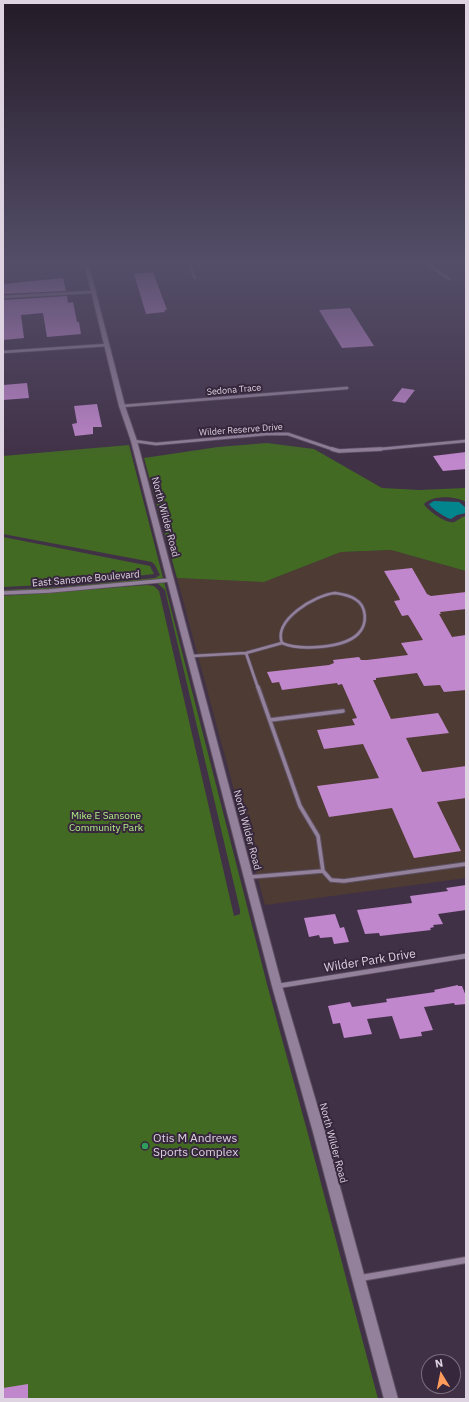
<!DOCTYPE html>
<html>
<head>
<meta charset="utf-8">
<style>
	body { margin:0 }
	#map { position:relative; width:469px; height:1402px; overflow:hidden; background:#413147; font-family:"IBM Plex Sans",sans-serif }
	canvas { display:block }
	.frame { position:absolute; inset:0; border:4px solid #ddd3e1; pointer-events:none }
	.north { position:absolute; left:421px; top:1354px; width:40px; height:40px; box-sizing:border-box; background:#37273d; border:1px solid #796c7f; border-radius:50%; rotate:350deg; font-size:11px; font-weight:700; line-height:16px; text-align:center; color:#ddd3e1 }
	.north::after { content:''; display:block; margin:auto; width:14px; height:18px; background:#ff9b5b; clip-path:polygon(50% 0,100% 100%,50% 72%,0 100%) }
</style>
</head>
<body>
<div id="map">
<canvas width="469" height="1402"></canvas>
<div class="frame"></div>
<div class="north">N</div>
</div>
<script>
const c = document.querySelector('canvas').getContext('2d');
c.lineJoin = 'round';
function paint(path, color) { c.fillStyle = color; c.fill(path, 'evenodd'); }
function trace(path, color, width, dash) { c.strokeStyle = color; c.lineWidth = width; c.lineCap = dash ? 'butt' : 'round'; c.setLineDash(dash || []); c.stroke(path); }
function drawText(font, color, halo, rows, align = 'center') {
  c.font = font + ' "IBM Plex Sans",sans-serif'; c.lineWidth = 4; c.setLineDash([]); c.textBaseline = 'middle'; c.strokeStyle = halo; c.fillStyle = color; for (const [text, x, y, turn = 0] of rows) {
    c.save(); c.translate(x, y); c.rotate((+turn || 0) * Math.PI / 180); c.textAlign = isNaN(turn) ? turn : align; if (halo) c.strokeText(text, 0, 0); c.fillText(text, 0, 0); c.restore();
  }
}
paint(new Path2D(`
	M391 550 466 571V878L265 905 177 578 264 582 341 552Z`), '#4e3b33');
paint(new Path2D(`
	M267 443 314 449 382 488 419 490 466 488V502C455 496 433 495 424 504 427 510 446 524 454 522 459 520 461 517 466 516V571L391 550 341 552 264 582 177 578 144 458 218 447Z
	M129 445 268 988 308 1134 378 1399H3V596L147 585 154 586 159 591 234 916 240 914V910L165 590 156 582 3 593V590L63 587 155 578 160 575 155 565 152 562 3 534V456Z
	M3 537 150 566 154 574 63 584 3 587Z`), '#426a22');
paint(new Path2D(`
	M434 501 459 502 466 508V513L457 515 451 519C446 518 432 509 429 504Z`), '#03858e');
paint(new Path2D(`
	M153 272 167 310H164L165 312 146 314 134 274Z
	M63 278 66 291 3 294V284Z
	M67 296 68 303 73 302 77 322H79L81 334 47 337 43 313 21 315 24 338 3 340V300Z
	M350 308 374 346 342 348 319 310Z
	M27 383 29 398 3 400V385Z
	M402 388 415 390 405 403 392 401Z
	M97 404 102 427H93V434L75 436 72 424 77 423 74 406Z
	M466 452V469L443 471 433 456Z
	M412 568 427 594 431 596 466 592V609L440 612 441 614H439L452 637 466 635V690L444 692 440 685 424 686 417 673 376 678V680H373L391 719 438 713 442 720 449 733 406 738 422 772 466 766V798L437 802 461 851 414 858 392 808 329 817 317 786 379 778 363 744 324 749 317 730 355 725 352 719 357 718 342 684 338 685 337 683 282 690 279 682 272 683 267 672 329 665 334 663 333 660 359 657 361 660H367L408 655 401 643 423 640 410 618 408 615 402 616 394 601 400 600 399 597 384 571Z
	M466 885V910L438 914 443 924 433 925 434 927 430 928 431 930 380 936 379 933 365 934 357 910 412 903 410 896 448 891 446 888Z
	M335 914 340 928 344 927 349 942 334 944 332 937 320 938 319 935 309 937 304 918Z
	M458 985V986H462L466 996V1004L455 1005 454 1003 424 1007 433 1030 421 1032 422 1036 400 1039 392 1016 367 1019 372 1034 344 1038 340 1023 333 1024 328 1006 350 1002 352 1007 387 1002 386 999 435 992 434 990Z
	M28 1384V1399H3V1388Z`), '#c187cd');
const laneFar2 = new Path2D(`
	M190 266 195 278
	M430 266 449 279`);
const laneFar1 = new Path2D(`
	M335 593C342 594 349 595 355 599 367 606 368 624 358 634 344 648 300 651 282 643 273 620 315 595 335 593Z
	M246 653 282 643
	M192 656 246 653 258 688`);
const lane = new Path2D(`
	M258 687 300 806 318 836 323 871
	M270 720 343 711
	M250 877 323 871 331 880 344 881 466 864`);
const streetFar3 = new Path2D(`
	M3 297 92 292
	M3 352 107 345
	M122 406 347 388
	M134 441 156 444 267 434H288L335 450
	M370 450 466 441`);
const streetFar2 = new Path2D(`
	M332 449 339 451 381 449
	M3 593 49 591 170 580`);
const streetFar1 = new Path2D(`
	M278 986 466 956`);
const street = new Path2D(`
	M361 1278 466 1260`);
const secondary = new Path2D(`
	M85 266H89L125 406 137 441 282 986 325 1132 398 1399H384L313 1132 272 986 131 441 119 406Z`);
trace(laneFar2, '#5e5063', 3.5);
trace(laneFar1, '#5e5063', 4);
trace(lane, '#5e5063', 5.5);
trace(streetFar3, '#5e5063', 4);
trace(streetFar2, '#5e5063', 5);
trace(streetFar1, '#5e5063', 6);
trace(street, '#5e5063', 8);
trace(secondary, '#5e5063', 2);
trace(laneFar2, '#93809a', 2);
trace(laneFar1, '#93809a', 2.5);
trace(lane, '#93809a', 3.5);
trace(streetFar3, '#93809a', 2.5);
trace(streetFar2, '#93809a', 3.5);
trace(streetFar1, '#93809a', 4.5);
trace(street, '#93809a', 6);
paint(secondary, '#93809a');
const sky = c.createLinearGradient(0, 0, 0, 463);
sky.addColorStop(0, '#241b27');
sky.addColorStop(0.57, '#544e69');
sky.addColorStop(1, '#544e6900');
c.fillStyle = sky;
c.fillRect(0, 0, 469, 463);
for (const [x, y, r, color] of [
	[145,1146,4,"#2e9e5b"]
]) { const dot = new Path2D(); dot.arc(x, y, r, 0, 2 * Math.PI); c.fillStyle = color; c.fill(dot); trace(dot, '#37273d', 1.5); }
drawText('9px', '#ddd3e1', '#37273d', [
	["Sedona Trace",234,390,-5],
	["Wilder Reserve Drive",241,430,-4]
]);
drawText('10px', '#ddd3e1', '#37273d', [
	["North Wilder Road",165,517,75],
	["East Sansone Boulevard",86,579,-5],
	["North Wilder Road",247,830,75],
	["North Wilder Road",333,1143,75]
]);
drawText('10px', '#b0ee85', '#37273d', [
	["Mike E Sansone",106,816],
	["Community Park",106,828]
]);
drawText('12px', '#ddd3e1', '#37273d', [
	["Wilder Park Drive",370,961,-9]
]);
drawText('12px', '#ddd3e1', '#37273d', [
	["Otis M Andrews",153,1139],
	["Sports Complex",153,1153]
], 'left');
</script>
</body>
</html>
